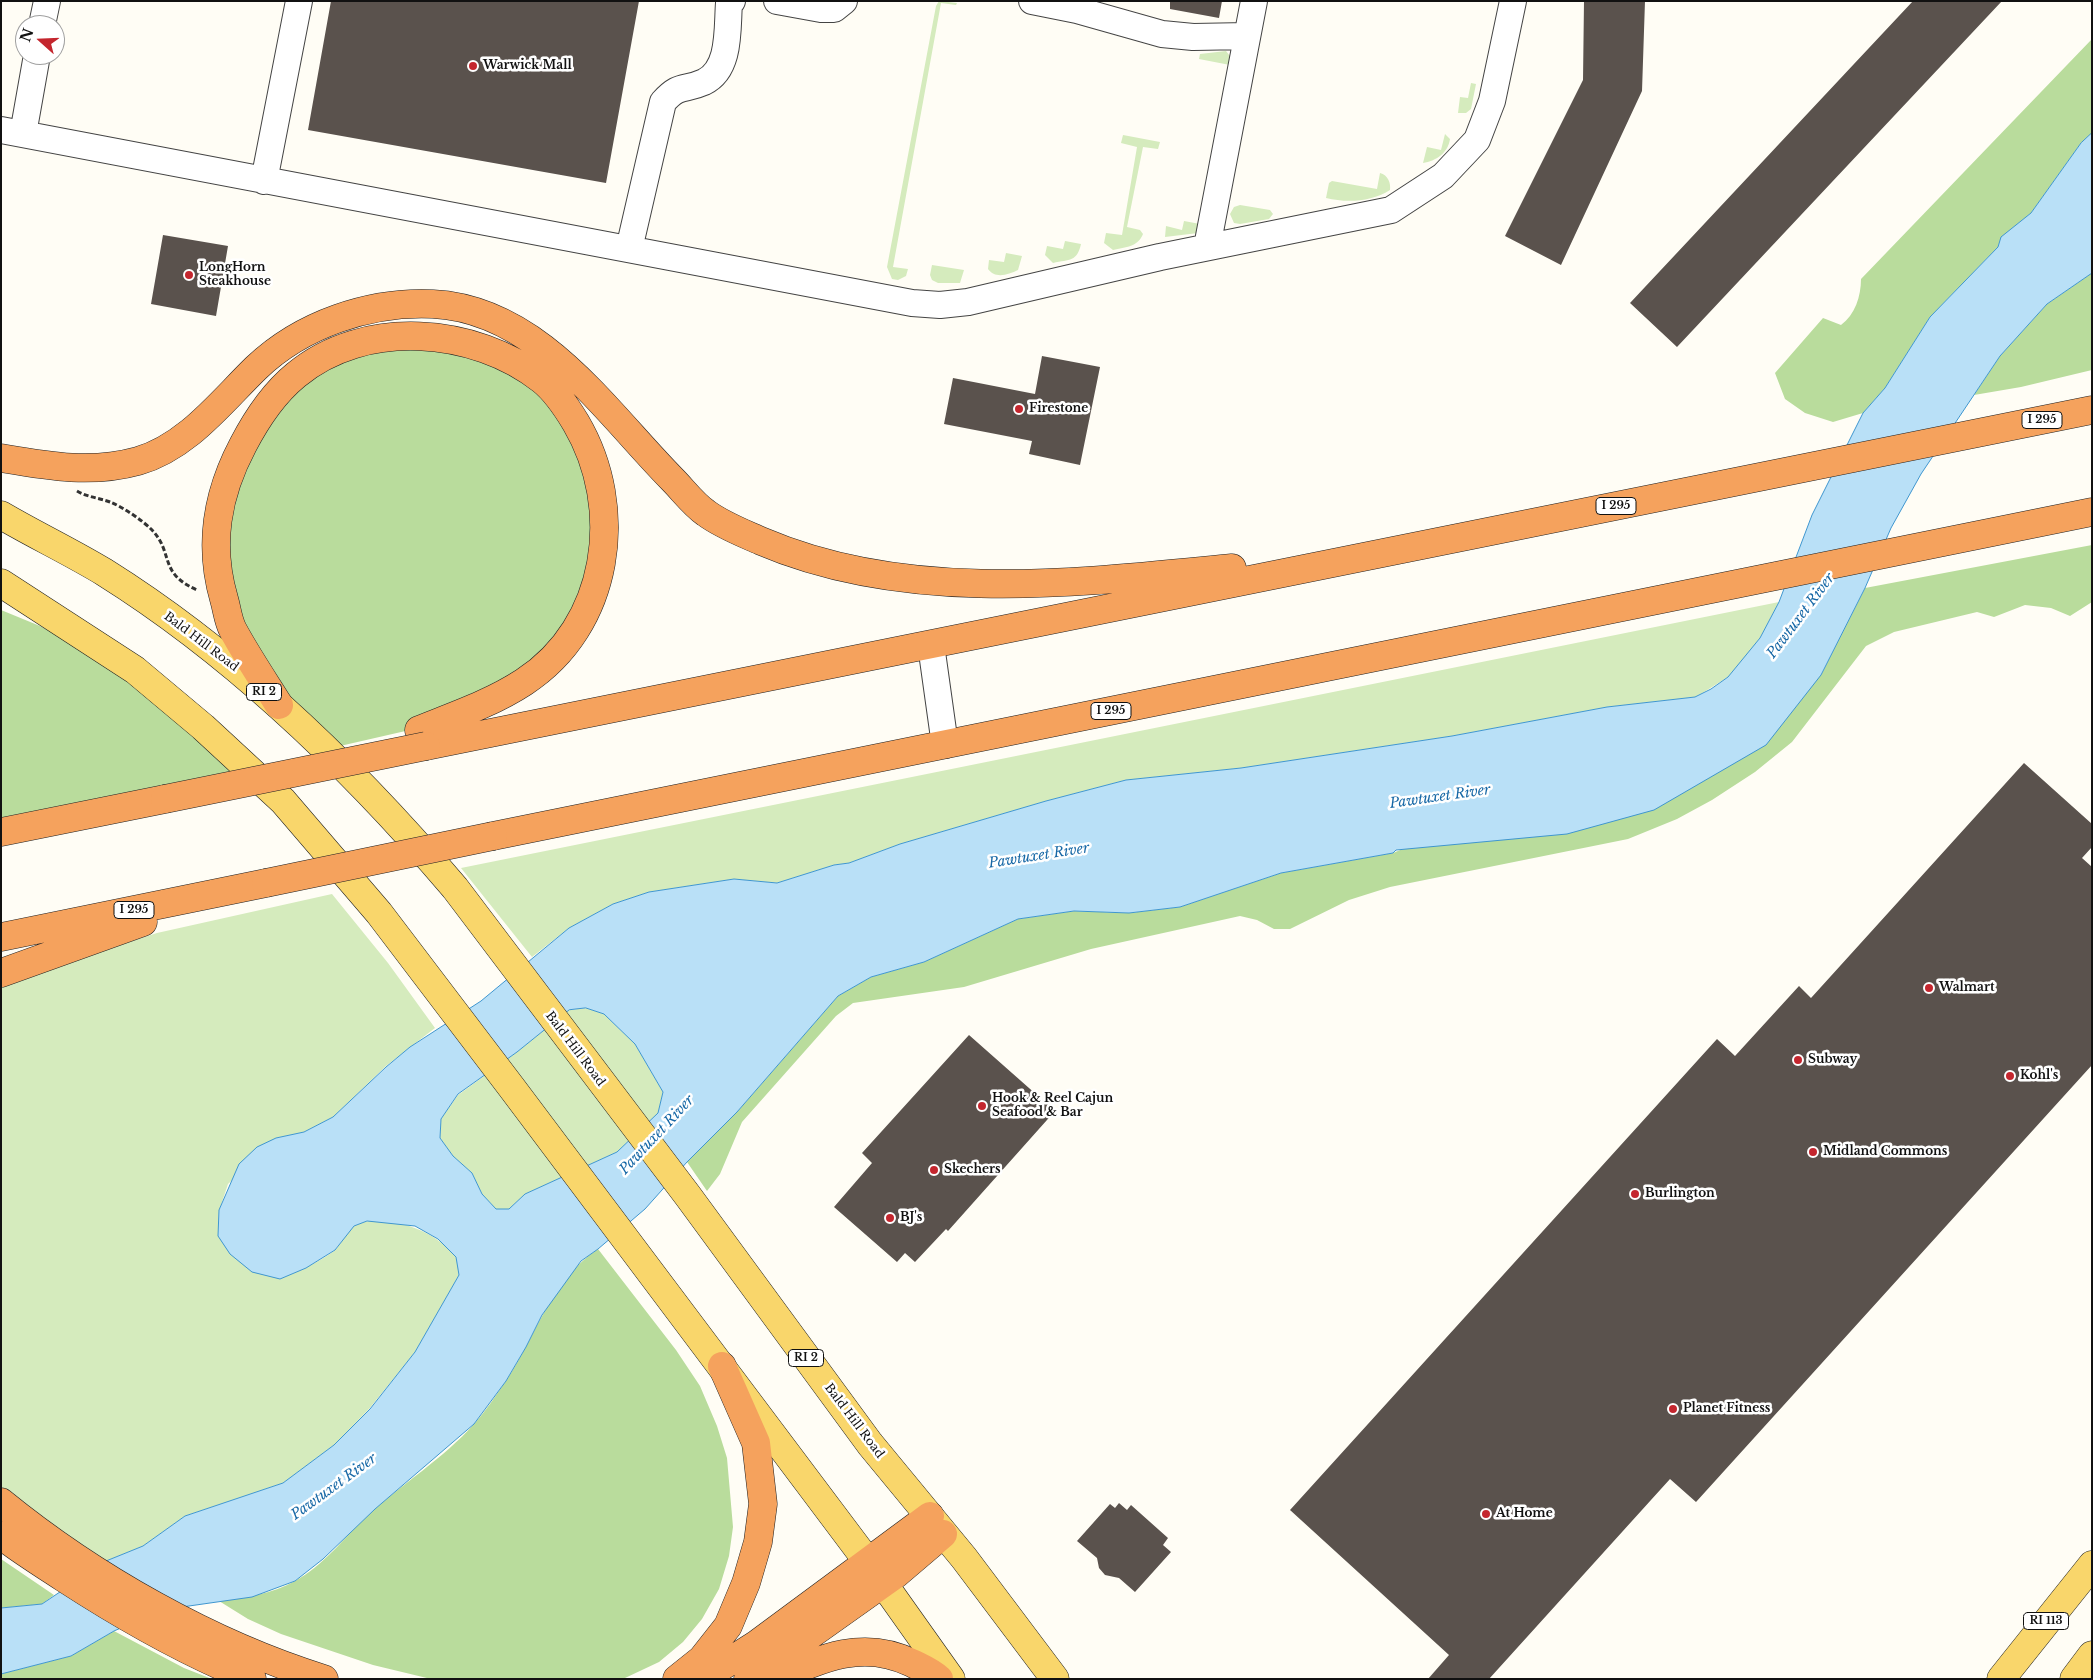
<!DOCTYPE html>
<html>
<head>
<meta charset="utf-8">
<style>
	body { margin:0 }
	#map { position:relative; width:2093px; height:1680px; overflow:hidden; background:#fffdf5; font-family:"Libre Baskerville",serif }
	canvas { display:block }
	.frame { position:absolute; inset:0; border:2px solid #111; pointer-events:none }
	.north { position:absolute; left:15px; top:15px; width:50px; height:50px; box-sizing:border-box; background:#fff; border:1px solid #a0a0a0; border-radius:50%; rotate:290deg; font-size:14px; font-weight:700; line-height:20px; text-align:center; color:#111 }
	.north::after { content:''; display:block; margin:auto; width:18px; height:22px; background:#c4262e; clip-path:polygon(50% 0,100% 100%,50% 72%,0 100%) }
</style>
</head>
<body>
<div id="map">
<canvas width="2093" height="1680"></canvas>
<div class="frame"></div>
<div class="north">N</div>
</div>
<script>
const c = document.querySelector('canvas').getContext('2d');
c.lineJoin = 'round';
function paint(path, color) { c.fillStyle = color; c.fill(path, 'evenodd'); }
function trace(path, color, width, dash) { c.strokeStyle = color; c.lineWidth = width; c.lineCap = dash ? 'butt' : 'round'; c.setLineDash(dash || []); c.stroke(path); }
function drawText(font, color, halo, rows, align = 'center') {
  c.font = font + ' "Libre Baskerville",serif'; c.lineWidth = 5; c.setLineDash([]); c.textBaseline = 'middle'; c.strokeStyle = halo; c.fillStyle = color; for (const [text, x, y, turn = 0] of rows) {
    c.save(); c.translate(x, y); c.rotate((+turn || 0) * Math.PI / 180); c.textAlign = isNaN(turn) ? turn : align; if (halo) c.strokeText(text, 0, 0); c.fillText(text, 0, 0); c.restore();
  }
}
paint(new Path2D(`
	M939 1 957 3 956 5 941 3 893 267 908 269 906 276 898 280 892 279 887 267 936 6Z
	M1226 51 1230 56V65L1199 59 1200 54Z
	M1471 83 1476 84 1471 109 1466 113H1458L1460 97 1468 98Z
	M1445 134 1450 139C1448 153 1436 161 1423 163L1427 147 1441 150Z
	M1123 135 1160 142 1158 149 1143 147 1127 227 1140 230 1143 234C1138 247 1126 247 1113 250L1104 243 1106 233 1122 235 1137 147 1121 143Z
	M1380 173C1388 175 1391 183 1390 190 1371 202 1347 203 1326 198L1329 183 1332 181 1377 189Z
	M1240 205 1270 210 1273 214 1269 219 1240 224 1234 223 1230 214 1234 207Z
	M1184 221 1200 224 1198 233 1165 237 1166 226 1182 230Z
	M1065 241 1081 244C1077 262 1070 259 1053 263L1045 255 1047 246 1063 249Z
	M1006 253 1022 256 1018 270C1008 275 995 279 988 269L989 260 1004 262Z
	M932 265 964 270 960 283H938L932 280 930 275Z
	M1779 602 1760 638 1745 659 1728 677 1696 697 1607 707 1452 736 1241 768 1126 780 1046 801 900 844 849 863 834 865 777 883 734 879 649 892 613 904 569 928 532 957 461 868Z
	M332 894 388 963 435 1028 386 1066 333 1117 304 1132 276 1138 228 1184 219 1211 218 1236 280 1279C298 1271 318 1263 334 1251 342 1244 346 1230 356 1225 384 1211 437 1231 455 1256 458 1261 458 1269 459 1275L415 1352 369 1409 334 1445 283 1483 185 1516 143 1546 106 1561 1 1491V983L157 933Z
	M586 1008 604 1014 635 1044 663 1092 658 1113 617 1152 525 1194 509 1209H496L482 1194 472 1173 453 1156 440 1138 441 1119 458 1095 517 1052 569 1010Z`), '#d5ebbd');
paint(new Path2D(`
	M2092 39V133L2081 143 2031 213 2002 237 1998 247 1930 317 1885 388 1863 413 1833 422 1805 413 1785 399 1775 373 1823 318 1841 325C1855 315 1861 296 1861 279Z
	M2092 273V370L2021 387 1974 395 2000 356 2047 304Z
	M413 335 535 374 603 501 571 633 525 680 423 727 340 746 280 709 223 589 224 484 322 355Z
	M2092 545V602L2070 616 2051 608 2025 605 1994 617 1977 612 1894 632 1866 646 1792 742 1755 772 1712 800 1677 819 1628 839 1390 887 1349 900 1290 929H1274L1257 920 1240 916 1091 949 964 987 853 1003 836 1016 742 1122 720 1174 707 1191 687 1162 737 1112 838 996 871 977 924 962 1018 919 1074 911 1129 913 1180 907 1281 873 1393 853 1821 675 1865 588Z
	M1 610 40 626 110 663 245 768 202 786 1 829Z
	M598 1249 676 1350 700 1386 717 1426 727 1458 733 1527 729 1556 719 1589 702 1619 683 1642 659 1662 625 1678 431 1679 373 1665 281 1634 248 1619 219 1601C244 1598 272 1594 295 1581 323 1566 345 1537 368 1515 402 1484 444 1458 474 1424 486 1411 496 1395 506 1381 536 1336 551 1280 598 1249Z
	M1 1559 54 1595 42 1604 1 1608Z
	M114 1631 184 1668 212 1679H1V1674L71 1656Z`), '#b9dc9c');
const water = new Path2D(`
	M2092 133V273L2047 304 2000 356 1921 474 1891 528 1865 588 1821 675 1766 745 1654 810 1567 834 1396 850 1393 853 1281 873 1180 907 1129 913 1074 911 1018 919 924 962 871 977 838 996 737 1112 687 1162 645 1209 598 1249 581 1261 542 1315 526 1347 506 1381 474 1424 375 1509 323 1559 295 1581 252 1597 182 1607 148 1616 114 1631 71 1656 1 1674V1608L42 1604 106 1561 143 1546 185 1516 283 1483 334 1445 370 1409 415 1352 459 1275 456 1257 438 1239 415 1226 367 1221 354 1226 335 1250 306 1268 280 1279 252 1272 230 1254 218 1236 219 1210 239 1164 257 1147 276 1138 304 1132 333 1117 386 1067 410 1047 481 1001 569 928 613 904 649 892 734 879 777 883 834 865 849 863 900 844 1046 801 1126 780 1241 768 1452 736 1607 707 1695 697 1711 689 1728 677 1760 638 1779 602 1812 515 1863 413 1885 388 1930 317 1998 247 2001 237 2031 213 2081 143ZM586 1008 604 1014 635 1044 663 1092 658 1113 617 1152 525 1194 509 1209H496L482 1194 472 1173 453 1156 440 1138 441 1119 458 1094 517 1052 569 1010Z`);
paint(water, '#b9e0f7');
trace(water, '#3f96cf', 1);
paint(new Path2D(`
	M331 1H639L606 183 308 130Z
	M1170 1H1222L1219 18 1170 9Z
	M1584 1H1645L1642 91 1561 265 1505 236 1583 80Z
	M1913 1H2002L1677 347 1630 303Z
	M163 235 228 246 216 316 151 304Z
	M1042 356 1100 367 1080 465 1029 454 1032 441 944 424 953 378 1035 394Z
	M2024 763 2092 824V847L2082 858 2092 867V1065L1696 1502 1670 1479 1489 1679H1428L1449 1655 1290 1510 1717 1039 1735 1056 1799 986 1811 998Z
	M969 1035 1055 1111 948 1231 946 1229 915 1262 905 1253 897 1262 834 1207 872 1163 862 1153Z
	M1119 1503 1127 1510 1131 1505 1168 1538 1163 1545 1171 1552 1135 1592 1119 1578 1105 1575 1099 1568 1097 1558 1077 1541 1110 1504 1115 1508Z`), '#5a524d');
const minor = new Path2D(`
	M777 1 821 9H834L844 1
	M1032 1 1077 10 1162 34 1193 37 1247 36
	M42 25 47 1
	M1 130 912 303 940 305 968 302 1160 257 1391 210 1443 176 1477 140 1492 101 1513 1
	M23 134 37 55
	M264 181 299 1
	M1207 247 1254 1
	M629 249 663 102C680 83 684 91 704 82 731 69 727 28 729 3L732 1
	M931 645 945 745`);
const major = new Path2D(`
	M1 515C35 535 71 552 104 572 238 656 353 768 455 888L688 1196 870 1444 964 1558 1055 1679
	M1 583 135 670 203 727 283 801 379 913 512 1088 868 1562 951 1679
	M2001 1679 2092 1565
	M2074 1679 2092 1655`);
const highway = new Path2D(`
	M1 458C48 466 91 474 138 461 187 447 221 402 256 368 302 324 370 301 433 304 538 309 605 411 672 479 683 490 693 504 706 513 722 525 743 533 761 541 908 604 1077 583 1232 568
	M279 705C264 681 247 656 233 630 228 621 227 609 224 599 208 544 217 494 243 445 256 420 274 393 296 375 364 318 475 327 542 380 556 391 567 408 576 423 626 508 610 626 524 682 492 703 454 716 419 730
	M426 746 2092 410
	M1 832 165 799
	M493 836 2092 512
	M1 937 266 883
	M1 973 143 922
	M1 1502C93 1577 211 1644 324 1679
	M1 1535C21 1551 43 1564 64 1578 124 1617 185 1652 252 1679
	M677 1679 702 1659 728 1626 746 1583 758 1542 763 1504 756 1443 722 1366
	M702 1679 757 1644 930 1516
	M748 1679 896 1574 943 1534
	M776 1679C822 1658 863 1639 912 1663 922 1668 932 1672 939 1679`);
trace(minor, '#444', 28);
trace(major, '#222', 29);
trace(highway, '#222', 29);
trace(new Path2D(`
	M77 491C87 497 99 498 110 502 123 507 142 520 152 530 174 553 158 573 197 590`), '#333', 3, [5, 2.5]);
trace(minor, '#fff', 26);
trace(major, '#f9d66b', 28);
trace(highway, '#f5a25d', 28);
const highwayBridge = new Path2D(`
	M165 799 426 746
	M266 883 493 836`);
trace(highwayBridge, '#222', 29, []);
trace(highwayBridge, '#f5a25d', 28);
for (const [x, y, r, color] of [
	[473,66,5,"#c4262e"],
	[189,275,5,"#c4262e"],
	[1019,409,5,"#c4262e"],
	[1929,988,5,"#c4262e"],
	[1798,1060,5,"#c4262e"],
	[2010,1076,5,"#c4262e"],
	[982,1106,5,"#c4262e"],
	[1813,1152,5,"#c4262e"],
	[934,1170,5,"#c4262e"],
	[1635,1194,5,"#c4262e"],
	[890,1218,5,"#c4262e"],
	[1673,1409,5,"#c4262e"],
	[1486,1514,5,"#c4262e"]
]) { const dot = new Path2D(); dot.arc(x, y, r, 0, 2 * Math.PI); c.fillStyle = color; c.fill(dot); trace(dot, '#fff', 2); }
for (const [x, y, w] of [
	[2042,420,40],
	[1616,506,40],
	[264,692,35],
	[1111,711,40],
	[134,910,40],
	[806,1358,35],
	[2046,1621,45]
]) { const box = new Path2D(); box.roundRect(x - w / 2, y - 8.5, w, 17, 4); c.fillStyle = '#fff'; c.fill(box); trace(box, '#111', 1); }
drawText('bold 11px', '#111', null, [
	["I 295",2042,420],
	["I 295",1616,506],
	["RI 2",264,692],
	["I 295",1111,711],
	["I 295",134,910],
	["RI 2",806,1358],
	["RI 113",2046,1621]
]);
drawText('bold 12px', '#111', '#fff', [
	["Warwick Mall",483,66],
	["LongHorn",199,268],
	["Steakhouse",199,282],
	["Firestone",1029,409],
	["Walmart",1939,988],
	["Subway",1808,1060],
	["Kohl's",2020,1076],
	["Hook & Reel Cajun",992,1099],
	["Seafood & Bar",992,1113],
	["Midland Commons",1823,1152],
	["Skechers",944,1170],
	["Burlington",1645,1194],
	["BJ's",900,1218],
	["Planet Fitness",1683,1409],
	["At Home",1496,1514]
], 'left');
drawText('12px', '#111', '#fff', [
	["Bald Hill Road",201,642,37],
	["Bald Hill Road",575,1049,53],
	["Bald Hill Road",854,1421,53]
]);
drawText('italic 14px', '#1768a6', '#fff', [
	["Pawtuxet River",1801,616,-53],
	["Pawtuxet River",1440,797,-8],
	["Pawtuxet River",1039,856,-9],
	["Pawtuxet River",657,1135,-47],
	["Pawtuxet River",334,1487,-36]
]);
</script>
</body>
</html>
